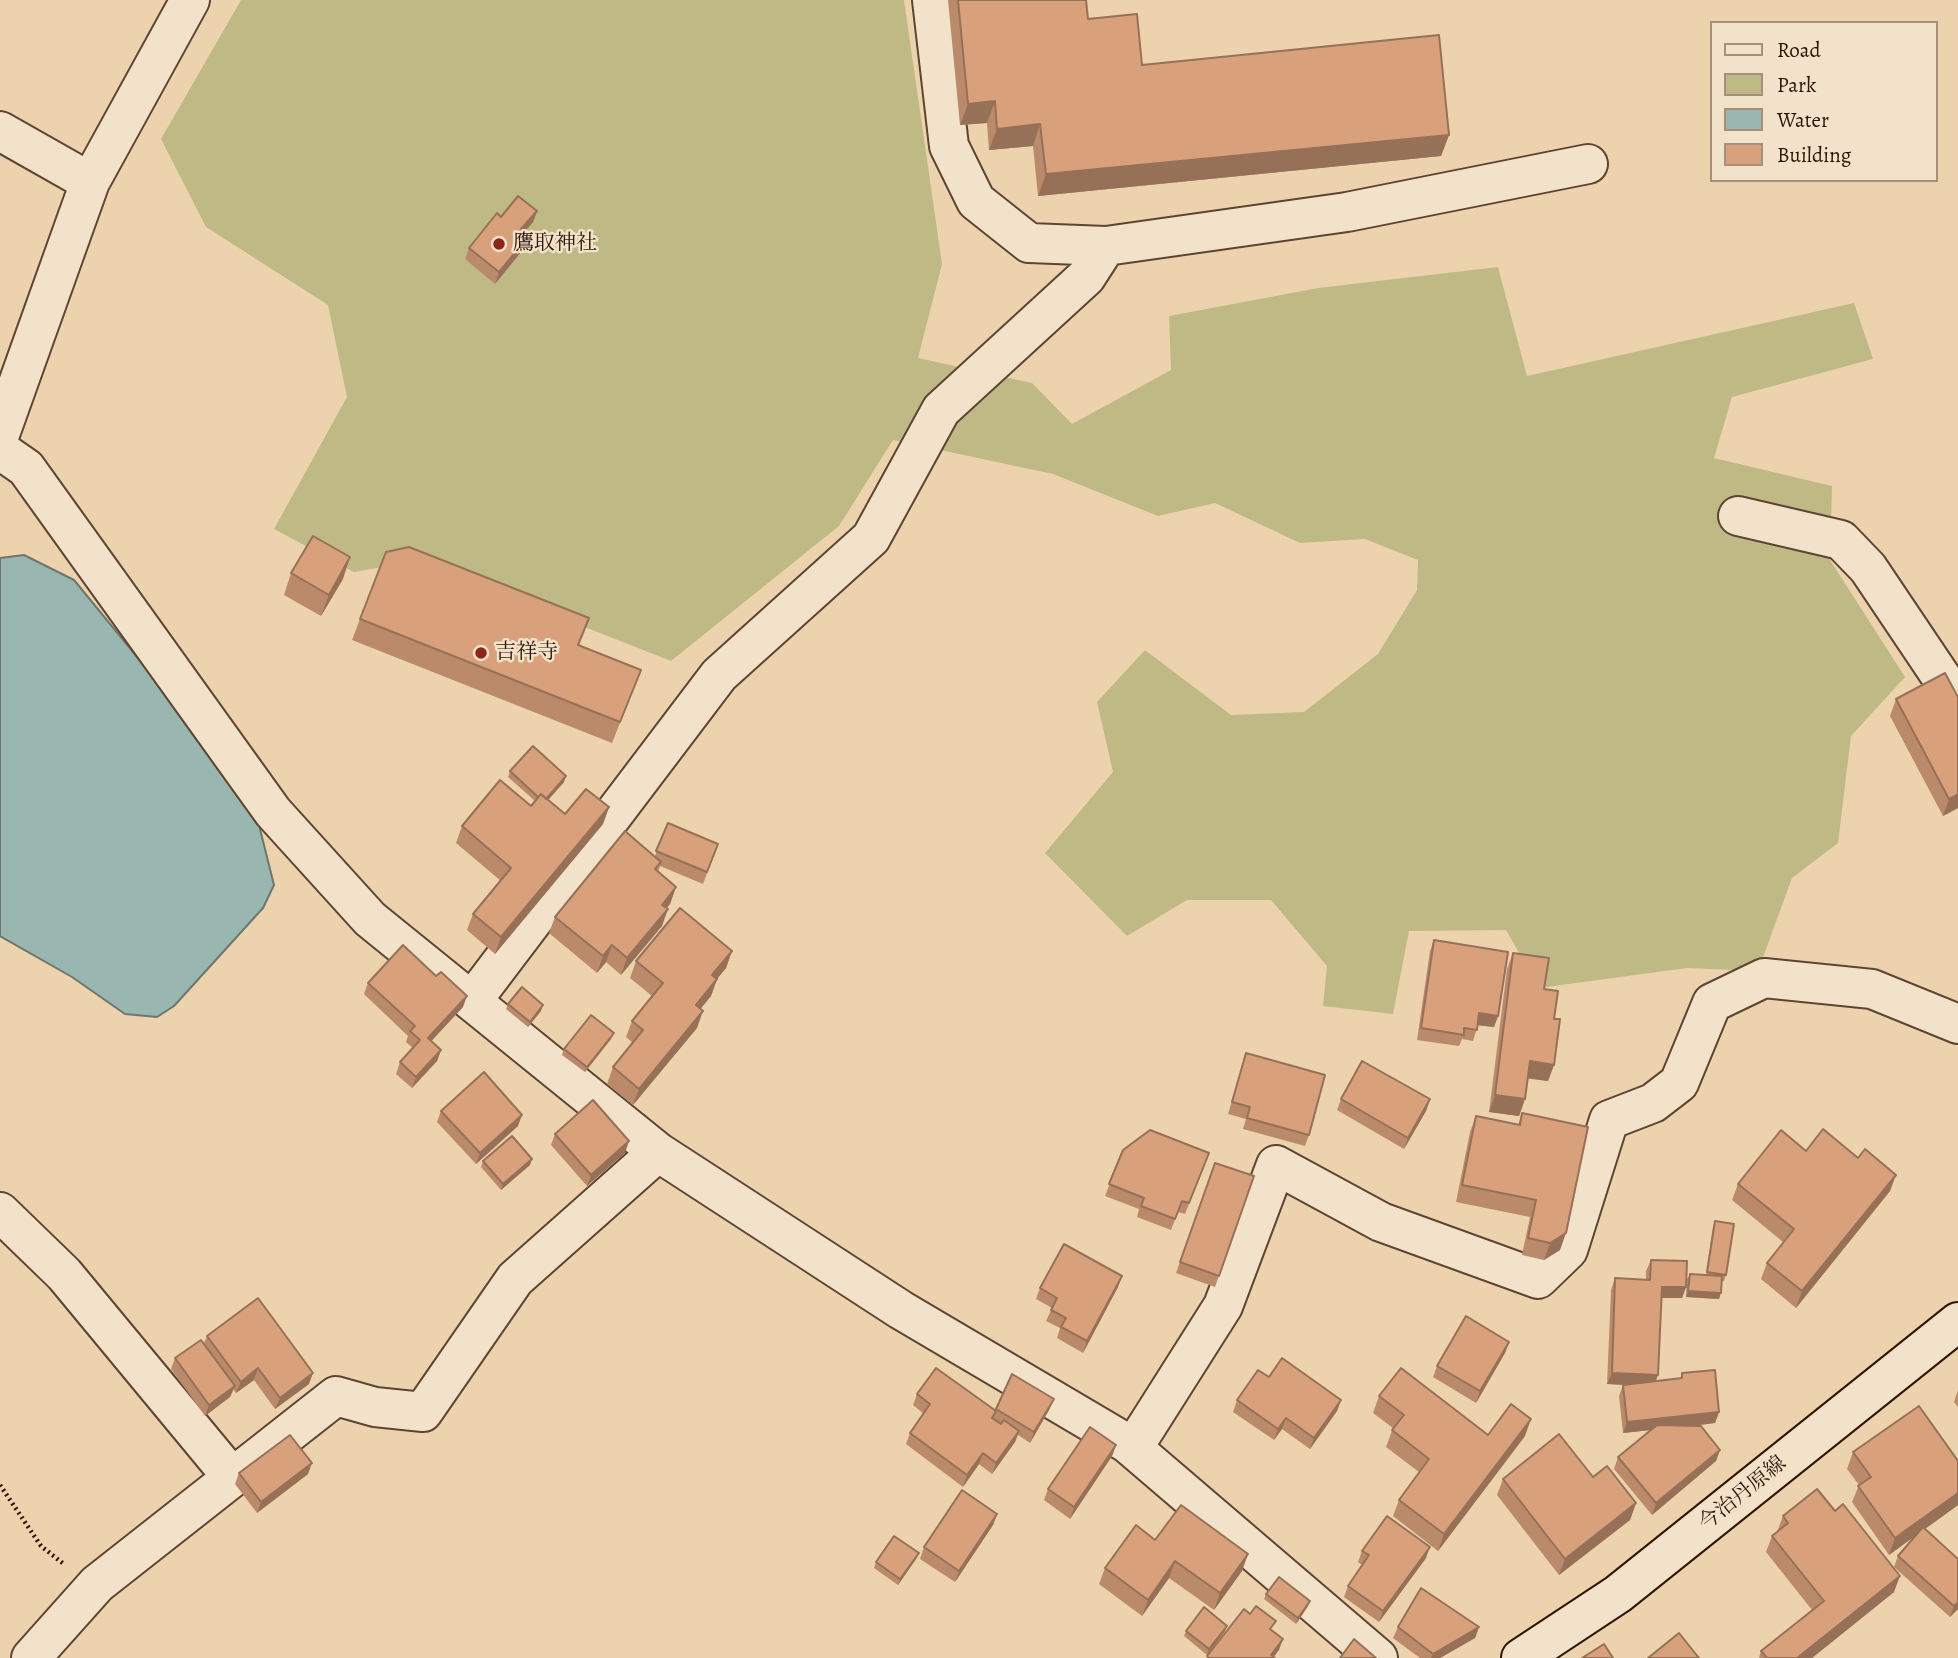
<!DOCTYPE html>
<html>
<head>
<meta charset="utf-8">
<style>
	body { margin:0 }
	#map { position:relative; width:1958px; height:1658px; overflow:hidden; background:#ecd3ae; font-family:Alegreya,serif }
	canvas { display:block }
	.legend { position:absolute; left:1710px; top:21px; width:228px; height:161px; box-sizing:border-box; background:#f3e2ca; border:2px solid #a5907c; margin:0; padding:9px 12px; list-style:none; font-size:21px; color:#2f1508 }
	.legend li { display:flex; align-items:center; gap:14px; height:35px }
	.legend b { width:35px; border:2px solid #a5907c }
</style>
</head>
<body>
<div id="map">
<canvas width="1958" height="1658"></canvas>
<ul class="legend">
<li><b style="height:9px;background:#f3e2ca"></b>Road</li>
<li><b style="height:19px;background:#bfba85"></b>Park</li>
<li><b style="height:19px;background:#99b7b0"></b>Water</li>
<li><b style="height:19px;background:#d8a17c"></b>Building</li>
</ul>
</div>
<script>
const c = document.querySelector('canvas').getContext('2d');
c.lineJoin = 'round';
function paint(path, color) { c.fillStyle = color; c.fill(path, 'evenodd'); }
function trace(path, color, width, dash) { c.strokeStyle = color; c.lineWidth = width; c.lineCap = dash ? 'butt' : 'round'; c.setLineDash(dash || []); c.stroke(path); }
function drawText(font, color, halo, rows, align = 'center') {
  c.font = font + ' Alegreya,"Noto Serif JP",serif'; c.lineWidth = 5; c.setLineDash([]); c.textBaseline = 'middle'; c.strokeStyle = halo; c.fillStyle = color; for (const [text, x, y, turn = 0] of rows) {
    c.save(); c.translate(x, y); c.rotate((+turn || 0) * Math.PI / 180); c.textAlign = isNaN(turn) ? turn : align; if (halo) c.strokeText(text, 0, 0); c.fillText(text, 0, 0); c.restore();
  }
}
paint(new Path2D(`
	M241 0H904L942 264 918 358 1032 383 1072 424 1171 370 1169 316 1318 288 1498 267 1527 376 1854 303 1873 359 1732 397 1714 458 1832 486 1830 560 1905 677 1851 736 1838 843 1792 878 1758 971 1687 968 1539 988 1506 930 1409 931 1393 1014 1323 1006 1327 966 1271 900H1187L1127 936 1045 853 1113 772 1097 702 1145 650 1231 715 1304 712 1378 654 1417 590 1418 560 1365 539 1300 543 1215 503 1158 516 1053 474 893 440 839 526 671 661 417 561 354 572 274 529 347 397 328 305 206 227 161 139Z`), '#bfba85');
const water = new Path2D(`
	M24 555 74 580 252 797 274 885 263 908 174 1006 157 1017 125 1014 72 977 0 936V558Z`);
paint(water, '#99b7b0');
trace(water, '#6f766d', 2);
const minor = new Path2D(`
	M932 0 949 146 976 201 1029 243 1106 246 1347 212 1588 164
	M0 131 90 182
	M0 434 90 182 190 0
	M0 450 26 468 273 812 370 919 658 1152 901 1310 1128 1444 1378 1658
	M1738 516 1841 540 1868 568 1958 702
	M472 1001 719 675 871 538 941 410 1086 277 1106 246
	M0 1212 64 1274 232 1477
	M1133 1448 1223 1306 1276 1165 1381 1222 1538 1279 1568 1250 1609 1120 1653 1103 1679 1083 1712 1003 1764 978 1872 989 1958 1024
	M31 1658 97 1584 336 1396 375 1407 423 1412 515 1279 658 1152`);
const secondary = new Path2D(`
	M1521 1658 1618 1594 1958 1322`);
trace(minor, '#5e4432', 42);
trace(secondary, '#2f1508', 42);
trace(new Path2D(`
	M0 1485 41 1546 65 1565`), '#2f1508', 4.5, [2, 3.5]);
trace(minor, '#f3e2ca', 38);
trace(secondary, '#f3e2ca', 38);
paint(new Path2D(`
	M948 0H1086L1088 19 1142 65 1449 135 1441 156 1038 196 1033 146 989 150 987 123 960 125Z
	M537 211 533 222 524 232 525 247 495 284 465 259 469 248 501 217Z
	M291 573 343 579 321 616 284 595Z
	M360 619 579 645 641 670 612 743 352 640Z
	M1896 699 1958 808 1943 816 1890 716Z
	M510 771 564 782 548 800 565 814 609 807 603 824 495 954 467 930 473 914 501 881 456 843 462 826 531 806 535 801 508 777Z
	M668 823 718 844 703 884 660 866 658 872 676 887 670 904 666 908 662 926 621 975 606 962 597 973 549 933 555 917 655 856Z
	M1434 940 1498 1016 1494 1027 1478 1025 1473 1041 1462 1039 1459 1046 1417 1040 1430 951Z
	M732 951 726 968 717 979 711 996 700 1009 697 1028 633 1105 607 1084 613 1067 633 1043 626 1037 632 1021 652 996 630 978 636 961Z
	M1513 953 1544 989 1554 1019V1065L1548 1081 1528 1078 1525 1099 1519 1116 1489 1112 1507 969Z
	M368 983 463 1007 431 1041 441 1050 437 1061 412 1088 396 1074 400 1062 413 1048 406 1042 408 1036 364 994Z
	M508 1004 541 1011 528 1027 506 1009Z
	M611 1039 585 1072 562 1055 564 1049Z
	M1246 1053 1309 1135 1305 1146 1243 1129 1246 1119 1228 1114Z
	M1341 1099H1430L1426 1111 1404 1149 1337 1110Z
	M441 1111 518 1126 476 1164 437 1122Z
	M1522 1113 1560 1250 1544 1260 1522 1255 1530 1217 1456 1202 1470 1132 1476 1116 1518 1125Z
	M555 1134 625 1153 587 1186 551 1145Z
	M1123 1150 1209 1153 1185 1214 1178 1212 1171 1230 1137 1217 1139 1209 1105 1196Z
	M1806 1151 1890 1191 1796 1308 1761 1279 1767 1263 1783 1242 1732 1200 1738 1184Z
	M483 1161 530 1165 501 1190 481 1167Z
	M1215 1163 1254 1176 1215 1287 1176 1273Z
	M1715 1221 1726 1275 1724 1281H1722L1719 1299 1686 1297 1687 1279 1690 1274 1706 1275 1713 1227Z
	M1651 1260 1686 1287 1682 1298H1661L1656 1381 1680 1379 1682 1373 1719 1412 1715 1423 1693 1426 1720 1450 1716 1461 1652 1515 1614 1469 1618 1457 1651 1430 1623 1433 1619 1396 1623 1385H1625L1607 1384 1611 1290 1615 1278 1646 1280V1271Z
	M1118 1287 1083 1353 1057 1338 1060 1328 1046 1321 1052 1308 1036 1299 1040 1288Z
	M207 1336 309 1384 275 1409 254 1380 236 1393 233 1389 230 1397 205 1416 171 1369 175 1358 204 1343Z
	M1509 1342 1505 1353 1476 1403 1433 1377 1437 1366Z
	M1012 1374 1049 1410 1030 1443 1018 1435 1015 1442 992 1474 979 1464 963 1487 906 1444 910 1433 924 1414 913 1405 917 1394 995 1411Z
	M1269 1377 1341 1400 1337 1411 1310 1449 1282 1429 1274 1440 1233 1412 1237 1400Z
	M1958 1390V1407L1954 1402Z
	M1379 1396 1488 1435 1525 1436 1438 1551 1393 1516 1399 1500 1419 1472 1386 1447 1393 1428 1373 1413Z
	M1116 1445 1112 1456 1070 1519 1044 1500 1048 1489Z
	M1853 1452 1958 1461V1505L1925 1529 1958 1559V1609L1950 1617 1894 1567 1898 1556 1916 1535 1889 1555 1852 1502 1859 1485 1847 1469Z
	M239 1473 308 1474 257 1513 235 1484Z
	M1593 1477 1636 1503 1630 1520 1559 1575 1497 1495 1503 1479Z
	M997 1514 993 1525 955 1582 920 1559 924 1547Z
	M1783 1516 1894 1592 1812 1658H1759L1761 1651 1812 1610 1766 1552 1772 1536 1777 1532Z
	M1155 1540 1248 1554 1242 1571 1214 1610 1169 1578 1142 1616 1099 1584 1105 1568Z
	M1362 1551 1426 1558 1379 1622 1344 1597 1348 1586 1362 1565 1358 1562Z
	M919 1553 916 1559 898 1585 874 1568 876 1562Z
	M1266 1594 1308 1606 1296 1624 1264 1599Z
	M1398 1627H1479L1475 1638 1440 1658H1420L1393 1638Z
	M1186 1631H1225L1207 1655 1184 1636Z`), '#ba8a6b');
paint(new Path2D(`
	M995 101 987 123 960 125 968 104Z
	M1040 124 1033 146 989 150 997 129Z
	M1449 135 1441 156 1038 196 1046 174Z
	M537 211 533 222 517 241 521 229Z
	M529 236 525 247 495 284 499 272Z
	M350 557 343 579 321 616 329 595Z
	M566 776 564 782 542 807 544 801Z
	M1958 794V808L1943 816 1949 799Z
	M609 807 603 824 495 954 501 937Z
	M676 887 670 904 656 921 662 905Z
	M668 909 662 926 621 975 627 958Z
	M612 945 606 962 597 973 603 956Z
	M732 951 726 968 706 992 712 975Z
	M717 979 711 996 690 1022 696 1005Z
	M467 996 463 1007 424 1049 428 1038Z
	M543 1005 541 1011 528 1027 530 1022Z
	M703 1011 697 1028 633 1105 639 1089Z
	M1479 1013 1498 1016 1494 1027 1475 1025Z
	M614 1033 611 1039 585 1072 587 1067Z
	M441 1050 437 1061 412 1088 416 1077Z
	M1530 1061 1554 1065 1548 1081 1524 1078Z
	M1495 1095 1525 1099 1519 1116 1489 1112Z
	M1430 1099 1426 1111 1404 1149 1408 1138Z
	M522 1115 518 1126 476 1164 480 1153Z
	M629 1141 625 1153 587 1186 591 1175Z
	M532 1159 530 1165 501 1190 503 1184Z
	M1896 1175 1890 1191 1796 1308 1802 1291Z
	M1566 1233 1560 1250 1544 1260 1550 1243Z
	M1122 1276 1118 1287 1083 1353 1087 1341Z
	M1662 1287H1686L1682 1298H1658Z
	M1688 1291 1721 1293 1719 1299 1686 1297Z
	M1509 1342 1505 1353 1476 1403 1480 1391Z
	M258 1368 254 1380 236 1393 241 1382Z
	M313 1373 309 1384 275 1409 280 1398Z
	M1612 1373 1658 1375 1654 1386 1607 1384Z
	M235 1386 230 1397 205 1416 209 1405Z
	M1054 1399 1049 1410 1030 1443 1034 1432Z
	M1341 1400 1337 1411 1310 1449 1314 1438Z
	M1719 1412 1715 1423 1623 1433 1627 1422Z
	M1286 1418 1282 1429 1274 1440 1278 1429Z
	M1531 1419 1525 1436 1438 1551 1444 1534Z
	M1019 1431 1015 1442 992 1474 996 1463Z
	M1116 1445 1112 1456 1070 1519 1074 1507Z
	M1720 1450 1716 1461 1652 1515 1656 1503Z
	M983 1453 979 1464 963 1487 967 1475Z
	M312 1463 308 1474 257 1513 261 1502Z
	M1958 1493V1505L1889 1555 1895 1538Z
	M1636 1503 1630 1520 1559 1575 1565 1559Z
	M997 1514 993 1525 955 1582 959 1571Z
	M1430 1547 1426 1558 1379 1622 1383 1611Z
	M919 1553 916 1559 898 1585 900 1579Z
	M1248 1554 1242 1571 1214 1610 1220 1593Z
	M1175 1561 1169 1578 1142 1616 1148 1600Z
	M1900 1576 1894 1592 1812 1658H1797Z
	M1310 1601 1308 1606 1296 1624 1298 1618Z
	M1958 1602V1609L1950 1617 1954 1606Z
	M1227 1626 1225 1631 1207 1655 1209 1649Z
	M1479 1627 1475 1638 1440 1658H1431L1433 1654Z
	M1283 1639 1279 1650 1273 1658 1271 1655Z`), '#977157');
const building = new Path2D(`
	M958 0H1086L1088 19 1137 14 1142 65 1439 35 1449 135 1046 174 1040 124 997 129 995 101 968 104Z
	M518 196 537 211 521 229 529 236 499 272 469 248 497 213 501 217Z
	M313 536 350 557 329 595 291 573Z
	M409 547 589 618 578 645 641 670 620 722 360 619 386 552Z
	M1945 673 1958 697V794L1949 799 1896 699Z
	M533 746 566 776 546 799 541 794 538 797 510 771Z
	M500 780 531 806 541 794 565 814 586 789 609 807 501 937 473 914 511 868 462 826Z
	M668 823 718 844 707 872 656 851Z
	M625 831 661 862 655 869 676 887 662 905 668 909 627 958 612 945 603 956 555 917Z
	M680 908 732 951 712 975 717 979 696 1005 703 1011 639 1089 613 1067 643 1030 632 1021 663 983 636 961Z
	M1434 940 1508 952 1498 1016 1479 1013 1477 1030 1464 1028V1035L1421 1028Z
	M403 945 436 976 441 972 467 996 428 1038 441 1050 416 1077 400 1062 420 1040 410 1031 415 1026 368 983Z
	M1513 953 1549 958 1544 989 1558 991 1554 1019H1560L1554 1065 1530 1061 1525 1099 1495 1095Z
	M522 987 543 1005 530 1022 508 1004Z
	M591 1015 614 1033 587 1067 564 1049Z
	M1246 1053 1325 1075 1309 1135 1247 1118 1250 1107 1232 1102Z
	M1362 1061 1430 1099 1408 1138 1341 1099Z
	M484 1072 522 1115 480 1153 441 1111Z
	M593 1100 629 1141 591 1175 555 1134Z
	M1522 1113 1588 1127 1566 1233 1550 1243 1528 1238 1536 1200 1462 1185 1476 1116 1520 1125Z
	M1823 1129 1858 1158 1865 1149 1896 1175 1802 1291 1767 1263 1794 1229 1738 1184 1781 1130 1806 1151Z
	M1150 1130 1209 1153 1189 1203 1182 1201 1175 1219 1141 1206 1144 1198 1109 1184 1123 1150Z
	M512 1136 532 1159 503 1184 483 1161Z
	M1215 1163 1254 1176 1219 1276 1180 1262Z
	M1715 1221 1734 1224 1726 1275 1707 1272Z
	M1064 1244 1122 1276 1087 1341 1061 1327 1066 1318 1051 1310 1057 1298 1040 1288Z
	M1651 1260 1687 1261 1686 1287H1662L1658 1375 1612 1373 1615 1278 1650 1280Z
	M1690 1274 1722 1276 1721 1293 1688 1291Z
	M258 1298 313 1373 280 1398 258 1368 241 1382 207 1336Z
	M1466 1316 1509 1342 1480 1391 1437 1366Z
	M201 1340 235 1386 209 1405 175 1358Z
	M1282 1358 1341 1400 1314 1438 1286 1418 1278 1429 1237 1400 1258 1370 1269 1377Z
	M936 1368 996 1411 992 1418 1001 1424 1004 1420 1019 1431 996 1463 983 1453 967 1475 910 1433 930 1404 917 1394Z
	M1401 1368 1488 1435 1511 1404 1531 1419 1444 1534 1399 1500 1429 1459 1392 1430 1404 1415 1379 1396Z
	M1715 1370 1719 1412 1627 1422 1623 1385 1682 1378V1373Z
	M1012 1374 1054 1399 1034 1432 996 1409Z
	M1919 1406 1958 1461V1493L1895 1538 1858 1486 1871 1477 1853 1452Z
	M1657 1425 1701 1426 1720 1450 1656 1503 1618 1457Z
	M1090 1427 1116 1445 1074 1507 1048 1489Z
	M1559 1434 1593 1477 1607 1466 1636 1503 1565 1559 1503 1479Z
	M290 1435 312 1463 261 1502 239 1473Z
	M1817 1489 1835 1511 1843 1504 1900 1576 1797 1658H1767L1761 1651 1824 1601 1772 1536 1788 1523 1783 1516Z
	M962 1490 997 1514 959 1571 924 1547Z
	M1181 1505 1248 1554 1220 1593 1175 1561 1148 1600 1105 1568 1136 1525 1155 1540Z
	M1387 1516 1430 1547 1383 1611 1348 1586 1369 1555 1362 1551Z
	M1923 1527 1958 1559V1602L1954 1606 1898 1556Z
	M894 1536 919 1553 900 1579 876 1562Z
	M1279 1577 1310 1601 1298 1618 1266 1594Z
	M1421 1588 1479 1627 1433 1654 1398 1627Z
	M1256 1606 1276 1621 1270 1629 1283 1639 1271 1655 1275 1658H1209L1207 1656 1244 1609 1250 1614Z
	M1204 1607 1227 1626 1209 1649 1186 1631Z
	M1679 1633 1699 1658H1648Z
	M1354 1639 1376 1658H1340Z
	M1604 1644 1613 1658H1582Z`);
paint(building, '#d8a17c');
trace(building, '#977157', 2);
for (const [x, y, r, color] of [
	[499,244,7,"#8f2418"],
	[481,653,7,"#8f2418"]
]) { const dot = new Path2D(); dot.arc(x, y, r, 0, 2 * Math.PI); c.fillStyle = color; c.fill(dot); trace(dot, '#f3e2ca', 2.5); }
drawText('21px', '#2f1508', '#f3e2ca', [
	["鷹取神社",513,244],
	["吉祥寺",495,653]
], 'left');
drawText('21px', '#2f1508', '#f3e2ca', [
	["今治丹原線",1743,1494,-39]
]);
</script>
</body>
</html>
